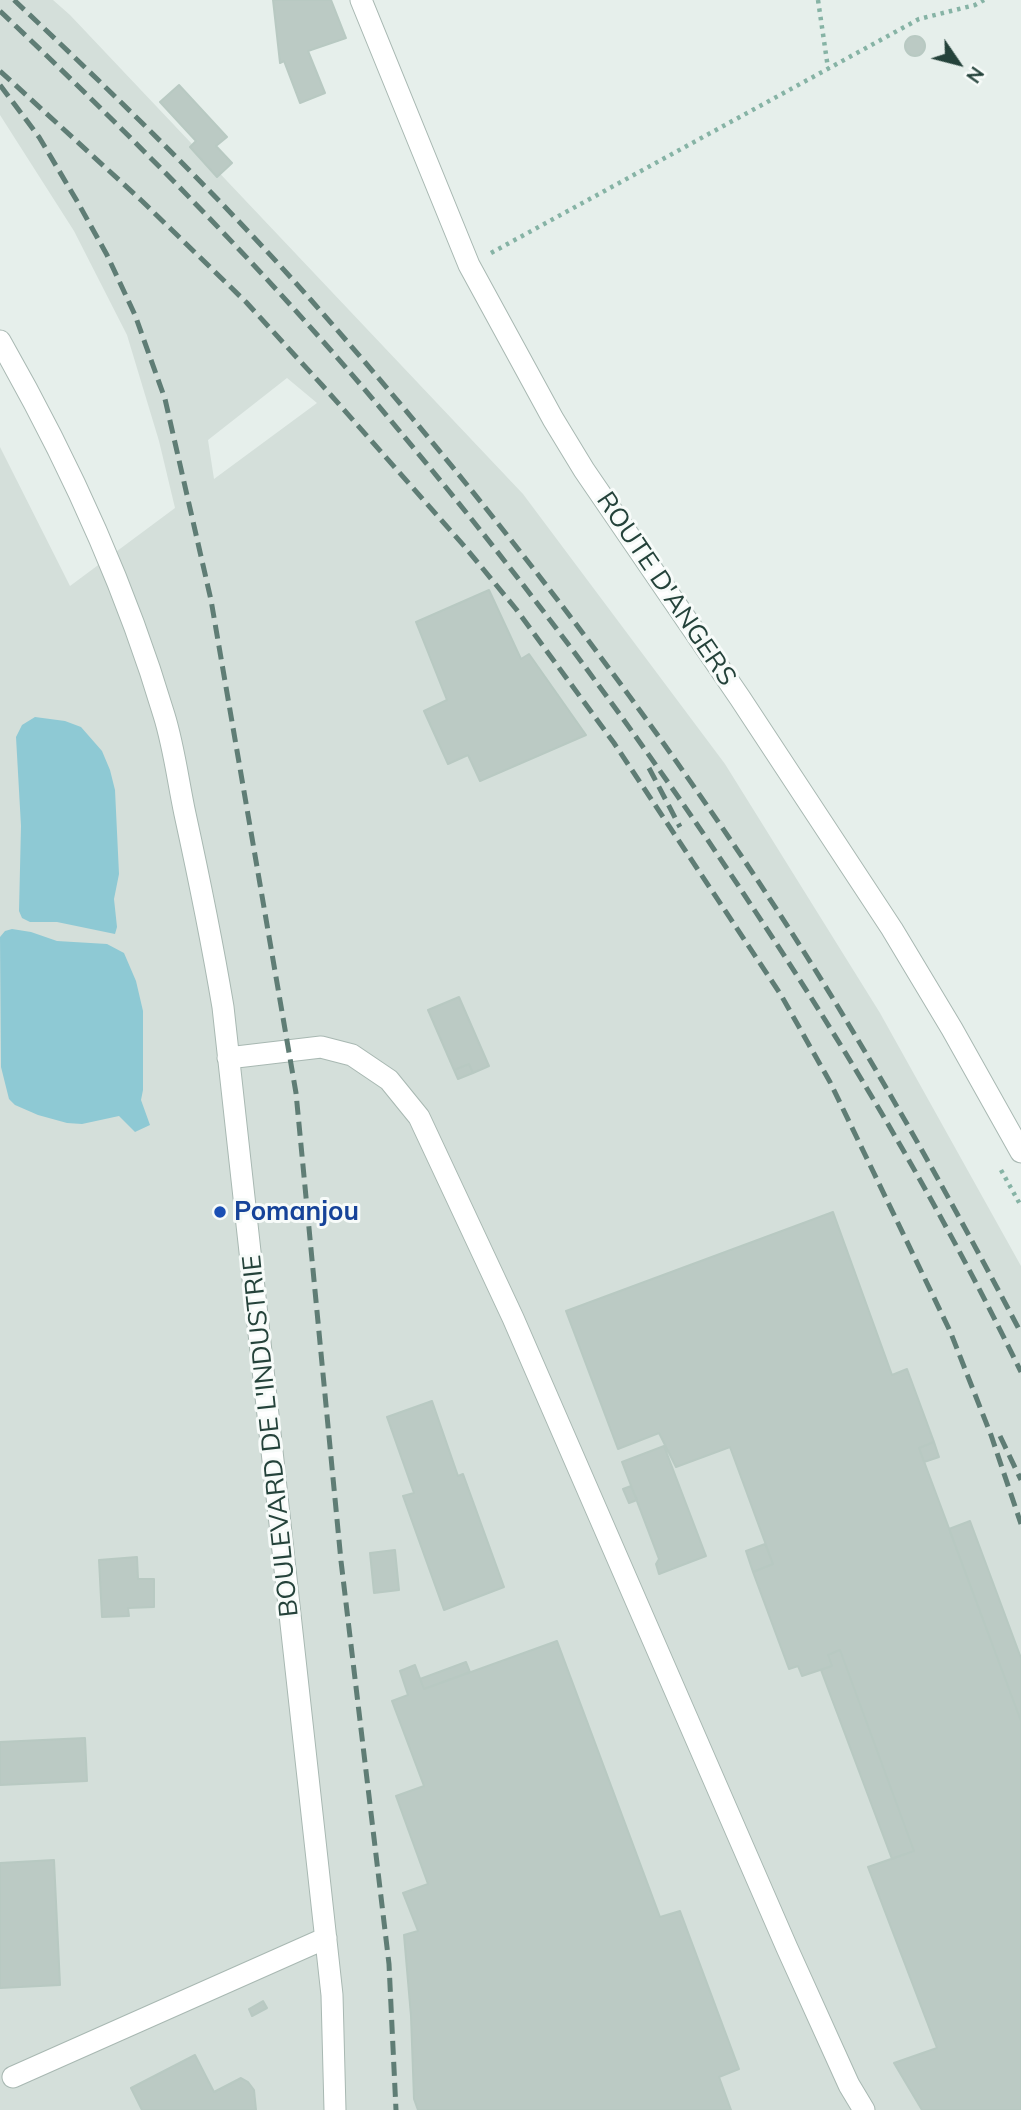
<!DOCTYPE html>
<html>
<head>
<meta charset="utf-8">
<style>
	body { margin:0 }
	#map { position:relative; width:1021px; height:2110px; overflow:hidden; background:#e6efeb; font-family:Mulish,sans-serif }
	canvas { display:block }
	.north { position:absolute; left:923px; top:28px; width:70px; height:70px; -webkit-text-stroke:5px #f7fbf9; paint-order:stroke; rotate:125deg; font-size:19px; font-weight:700; line-height:28px; text-align:center; color:#24423a }
	.north::after { content:''; display:block; margin:auto; width:24px; height:32px; background:#24423a; clip-path:polygon(50% 0,100% 100%,50% 72%,0 100%) }
</style>
</head>
<body>
<div id="map">
<canvas width="1021" height="2110"></canvas>
<div class="north">N</div>
</div>
<script>
const c = document.querySelector('canvas').getContext('2d');
c.lineJoin = 'round';
function paint(path, color) { c.fillStyle = color; c.fill(path, 'evenodd'); }
function trace(path, color, width, dash) { c.strokeStyle = color; c.lineWidth = width; c.lineCap = dash ? 'butt' : 'round'; c.setLineDash(dash || []); c.stroke(path); }
function drawText(font, color, halo, rows, align = 'center') {
  c.font = font + ' Mulish,sans-serif'; c.lineWidth = 6; c.setLineDash([]); c.textBaseline = 'middle'; c.strokeStyle = halo; c.fillStyle = color; for (const [text, x, y, turn = 0] of rows) {
    c.save(); c.translate(x, y); c.rotate((+turn || 0) * Math.PI / 180); c.textAlign = isNaN(turn) ? turn : align; if (halo) c.strokeText(text, 0, 0); c.fillText(text, 0, 0); c.restore();
  }
}
paint(new Path2D(`
	M0 0H53L70 15 523 494 725 764 880 1013 1021 1266V2110H0V447L70 586 175 508 159 441 127 335 74 231 0 115ZM287 378 317 403 214 479 208 440Z`), '#d4dfda');
paint(new Path2D(`
	M35 717 65 721 81 727 102 751 110 770 115 790 119 874 114 899 117 927 115 934 57 922H30L22 918 19 911 21 826 16 737 22 725Z
	M12 929 31 932 57 941 107 944 124 953 136 981 143 1011V1090L141 1100 150 1125 135 1132 119 1116 82 1124 67 1123 38 1115 15 1105 9 1099 1 1067 0 937 5 931Z`), '#8ec9d4');
const building = new Path2D(`
	M273 0H331L346 38 308 51 325 93 300 103 284 61 280 63Z
	M905 46a10 10 0 1 1 20 0a10 10 0 1 1-20 0Z
	M179 85 227 137 216 146 232 163 217 177 190 147 196 141 160 102Z
	M489 590 521 659 529 654 586 735 480 781 468 755 448 764 424 711 447 700 416 622Z
	M459 997 489 1066 473 1073 469 1064 454 1070 428 1010Z
	M469 1064 473 1073 458 1079 454 1070Z
	M833 1212 892 1375 907 1369 934 1442 919 1448 1021 1721V2110H922L894 2063 937 2048 868 1867 914 1851 840 1650 828 1655 832 1666 802 1676 798 1666 789 1669 753 1572 773 1564 730 1447 676 1467 659 1433 618 1449 566 1311Z
	M432 1401 458 1476 463 1474 504 1587 444 1610 403 1496 414 1493 387 1417Z
	M934 1442 939 1457 924 1462 919 1448Z
	M664 1446 706 1556 659 1574 656 1564 659 1559 622 1462Z
	M631 1486 637 1500 629 1503 623 1489Z
	M970 1521 1021 1658V1721L949 1529Z
	M765 1544 773 1564 753 1572 746 1551Z
	M395 1550 399 1590 374 1593 370 1553Z
	M137 1557 138 1579H154V1607L128 1608 129 1616 102 1617 99 1560Z
	M557 1641 660 1917 680 1911 739 2069 719 2077 731 2110H418L414 2099 411 2016 404 1935 418 1931 403 1893 428 1884 396 1796 424 1786 392 1701 408 1695 400 1671 415 1665 424 1689Z
	M840 1650 914 1851 892 1859 821 1670 832 1666 828 1655Z
	M466 1662 470 1672 424 1689 420 1679Z
	M85 1738 87 1781 0 1785V1742Z
	M54 1860 60 1985 0 1988V1863Z
	M263 2001 267 2008 252 2016 249 2009Z
	M195 2055 214 2092 241 2078 248 2082 254 2090 256 2110H142L131 2088Z`);
paint(building, '#bbcac4');
trace(building, '#b8c9c2', 2);
const minor = new Path2D(`
	M361 0 469 265 553 419 584 470 740 698 892 929 952 1029 1021 1152
	M0 341C68 460 125 584 164 715 174 747 178 781 185 814 199 878 212 942 223 1007L332 1995 335 2110
	M228 1058 321 1047 352 1055 389 1080 419 1117 513 1318 787 1948 849 2085 864 2110
	M13 2077 326 1938`);
trace(minor, '#a8b8b2', 23);
trace(new Path2D(`
	M818 0 828 68
	M491 253 919 19 975 5 984 0
	M1001 1170 1021 1206`), '#86b3a5', 4.5, [3.5, 5]);
trace(minor, '#fff', 21);
trace(new Path2D(`
	M14 0C116 96 218 195 311 300 486 499 647 708 790 930 874 1061 949 1196 1021 1333
	M0 11C139 143 275 280 397 428 526 582 645 743 755 911 853 1059 943 1212 1021 1372
	M0 71 142 201 246 302 322 385 465 547 516 609 614 743 781 995 830 1082 950 1331 991 1435 1021 1524
	M0 85 39 137 77 201 107 255 135 315 165 399 211 600 296 1093 341 1561 389 1964 396 2110
	M649 768 680 827
	M1000 1436 1021 1480`), '#5f7d75', 5, [14, 7]);
for (const [x, y, r, color] of [
	[220,1212,7,"#1a4fb4"]
]) { const dot = new Path2D(); dot.arc(x, y, r, 0, 2 * Math.PI); c.fillStyle = color; c.fill(dot); trace(dot, '#f7fbf9', 2.5); }
drawText('26px', '#24423a', '#f7fbf9', [
	["ROUTE D'ANGERS",666,589,56],
	["BOULEVARD DE L'INDUSTRIE",271,1436,-96]
]);
drawText('bold 26px', '#164399', '#f7fbf9', [
	["Pomanjou",234,1212]
], 'left');
</script>
</body>
</html>
